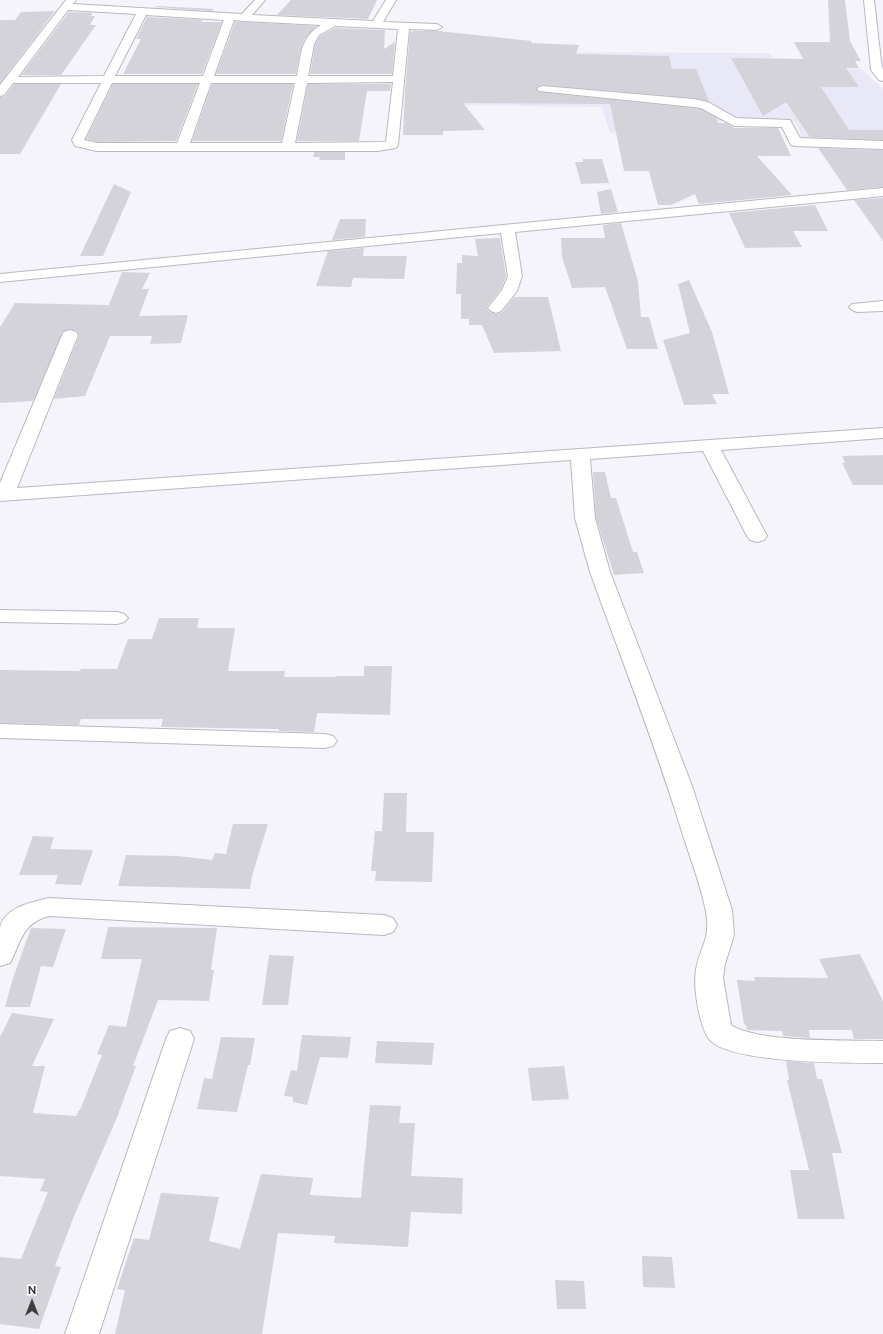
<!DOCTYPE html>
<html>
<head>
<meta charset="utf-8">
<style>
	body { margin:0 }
	#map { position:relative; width:883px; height:1334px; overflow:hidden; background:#f5f4fb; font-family:"Public Sans",sans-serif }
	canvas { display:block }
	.north { position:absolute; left:12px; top:1282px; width:40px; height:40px; -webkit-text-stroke:3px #fff; paint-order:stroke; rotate:0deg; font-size:11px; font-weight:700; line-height:16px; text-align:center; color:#3c3c3f }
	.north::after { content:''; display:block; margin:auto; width:14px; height:18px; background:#3c3c3f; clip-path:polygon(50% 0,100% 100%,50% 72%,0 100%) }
</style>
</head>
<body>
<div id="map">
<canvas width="883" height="1334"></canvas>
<div class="north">N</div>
</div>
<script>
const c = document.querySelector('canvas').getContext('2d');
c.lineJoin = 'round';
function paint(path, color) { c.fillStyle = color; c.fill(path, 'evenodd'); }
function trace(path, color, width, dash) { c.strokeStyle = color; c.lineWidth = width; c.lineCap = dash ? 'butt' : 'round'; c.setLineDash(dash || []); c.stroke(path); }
paint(new Path2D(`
	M465 52 770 53 779 67 861 69 883 89V143L803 140 795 122H696L699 130 610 133 602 107 454 105Z`), '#e9e8f6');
paint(new Path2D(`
	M291 0H377L368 19 277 15Z
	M828 0H845L850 41 861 61H855L859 68H846L859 87H821L849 130H883V140L810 137 786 102 763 116 731 58 803 59 794 42H830Z
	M157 6 214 9 212 11 155 7Z
	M55 11 0 83V20H15L21 12Z
	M69 12 92 13 91 16H95L90 25H96L61 75H21Z
	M147 17 203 20 201 22H222L202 74H123L141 39H136Z
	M235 22H244L316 26 304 40 300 53 296 74H216Z
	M335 28 385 30 384 49 395 42 392 74H310L315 45 320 36Z
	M413 31H438L532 41 531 43 579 45 576 54 669 56 672 69H696L709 101 693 98 543 85 538 86 536 89 539 92 701 109 716 118 718 123H726L734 128H778L791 156H757L792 195 699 204 695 194 671 205H658L649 171H624L610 104 463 103 485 130 443 131V135H403L405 91 410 32Z
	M14 84H61L20 154H0V97L5 96Z
	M113 84H198L176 141 97 142 86 139Z
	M212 84H293L281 141H192Z
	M308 84H391L390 91H367L359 141H297Z
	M818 148 883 150V187L847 190Z
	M314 152H345V160H319L320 157H313Z
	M583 159H602L609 183 581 184 575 162H583Z
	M114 184 131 192 103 256H80Z
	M611 189 618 212 601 214 597 192Z
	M883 198V241L854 200Z
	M815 205 828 231H793L802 247 745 248 729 213Z
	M340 219H366L365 237 332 240Z
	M621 223 638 281 641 317H649L658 349H627L605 287 572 288 562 257 561 238H605L603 225Z
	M500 238 506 276 501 289 487 307V309L490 312 497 314 502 312 514 297H548L561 351 494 353 482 325H469V319H461V294H456L457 263H462V255L478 256 475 239Z
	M364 248 363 256H407L404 279 353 278 351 287 316 286 328 251Z
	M122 272 150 273 142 289H149L139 316 188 315 181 343 150 344 152 336H110L85 396 54 399 79 336 77 331 70 329 64 331 33 401 0 403V327L15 303 109 305Z
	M689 280 712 332 729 394H712L717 404 684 405 663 340 690 333 678 284Z
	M883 455V485H853L842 463H845L842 456Z
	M593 472H605L611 498H616L633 552H637L644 573 614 575 596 518Z
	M159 618H199L197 628H235L228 671H285L284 677H335L336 676H364V666H392L390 715 317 713 314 732 279 731V729L161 727 163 719H81L79 725 0 723V670L80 671 81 669H117L128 639H152Z
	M384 793H407L406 832H434L432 882 375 881 376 871H371L375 831H382Z
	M233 824H268L252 876 250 889 118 886 126 855 178 856 212 860 215 853 226 854Z
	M33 836 54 837 50 849 93 850 81 885 55 884 58 875H19Z
	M108 927 217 928 211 970H214L209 1001 158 1000 133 1066H136L116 1120 74 1216 55 1266 61 1267 39 1329 0 1324V1257L21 1259 48 1192 40 1191 45 1179 0 1176V1037L12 1013 54 1019 32 1066H45L33 1113 76 1116 79 1110H80L102 1055 97 1054 109 1025 126 1027 142 959H101Z
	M31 928 66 929 53 967 41 966 30 1007H5L13 978Z
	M860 954 883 1001V1039H854L852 1030H809L810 1038 783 1036 782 1031 747 1030 746 1025 744 1024 737 980 755 981 754 977 828 978 819 959Z
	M269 955 294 956 288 1005H262Z
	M302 1035 351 1037 348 1058 320 1057 307 1105 293 1102V1097L284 1096 291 1070 297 1071Z
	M221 1037 255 1038 250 1065H248L237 1112 197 1109 204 1078 212 1079Z
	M377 1041 434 1043 432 1065 375 1063Z
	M786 1061 814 1063 817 1079H822L842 1153H832L845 1219H798L790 1170H809L787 1080H789Z
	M564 1066 569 1099 532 1101 528 1068Z
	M370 1105 401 1106 399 1123H415L411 1176 463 1178 462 1214 411 1212 408 1247 334 1243 335 1236 278 1233 262 1334H115L125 1290 117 1289 134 1238 149 1240 161 1193 219 1197 209 1241 240 1249 261 1174 313 1178 310 1195 361 1198Z
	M642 1256 672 1257 675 1288 643 1287Z
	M555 1280 584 1281 586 1309H557Z`), '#d3d3d9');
const minor = new Path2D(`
	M66 0H76L73 4 242 14 255 0H265L252 15 373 21 386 0H396L383 22 437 24 442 27 437 30 409 29 398 145 396 148 377 151H97L75 146 72 140 101 83H13L4 95 0 96V85ZM68 10 136 14 104 76 18 77ZM146 15 224 20 203 76H115ZM234 20 244 21 321 25C301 36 301 55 297 76H214ZM335 26 398 29 393 76H308L314 44 319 35ZM393 82 386 142 295 143 307 83ZM112 83H200L177 143H97L84 140ZM211 83H295L282 143H190Z
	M864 0H874L881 61 883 70V81L879 80 871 70Z
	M543 86 693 99 708 102 736 118 790 120 800 138 883 141V149L795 146 791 145 782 127 734 126 701 108 693 107 539 91 537 89 539 87Z
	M883 188V196L515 232 522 276 517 291 501 311 496 313 491 311 488 308 502 290 508 276 501 233 0 282V274Z
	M883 301V311L857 312 852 310 849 307 852 304Z
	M70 330 76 332 78 335 17 488 883 428V438L721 450 767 536 764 540 757 542 750 540 747 536 703 451 590 459 595 518 610 572 692 786 732 910 734 935 725 964 723 978 731 1025C758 1043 848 1040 883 1041V1063C851 1063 728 1064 709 1039 699 1025 693 987 696 970 700 946 711 940 706 912 701 885 690 858 682 832 655 744 621 658 590 572L575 518 571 460 0 501V483L62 335 64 332Z
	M0 610 117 612 124 614 128 618 124 622 117 624 0 622Z
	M0 724 325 734 333 736 337 741 333 746 325 748 0 738Z
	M49 898 384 915 393 918 397 925 393 932 384 935 49 916C22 923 21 942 10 963L0 966C0 954 0 940 0 928 4 907 33 902 49 898Z
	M180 1028 190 1031 194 1039 99 1334H65L166 1039 170 1031Z`);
trace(minor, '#b8b8bf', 2);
paint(minor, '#fff');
</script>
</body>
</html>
